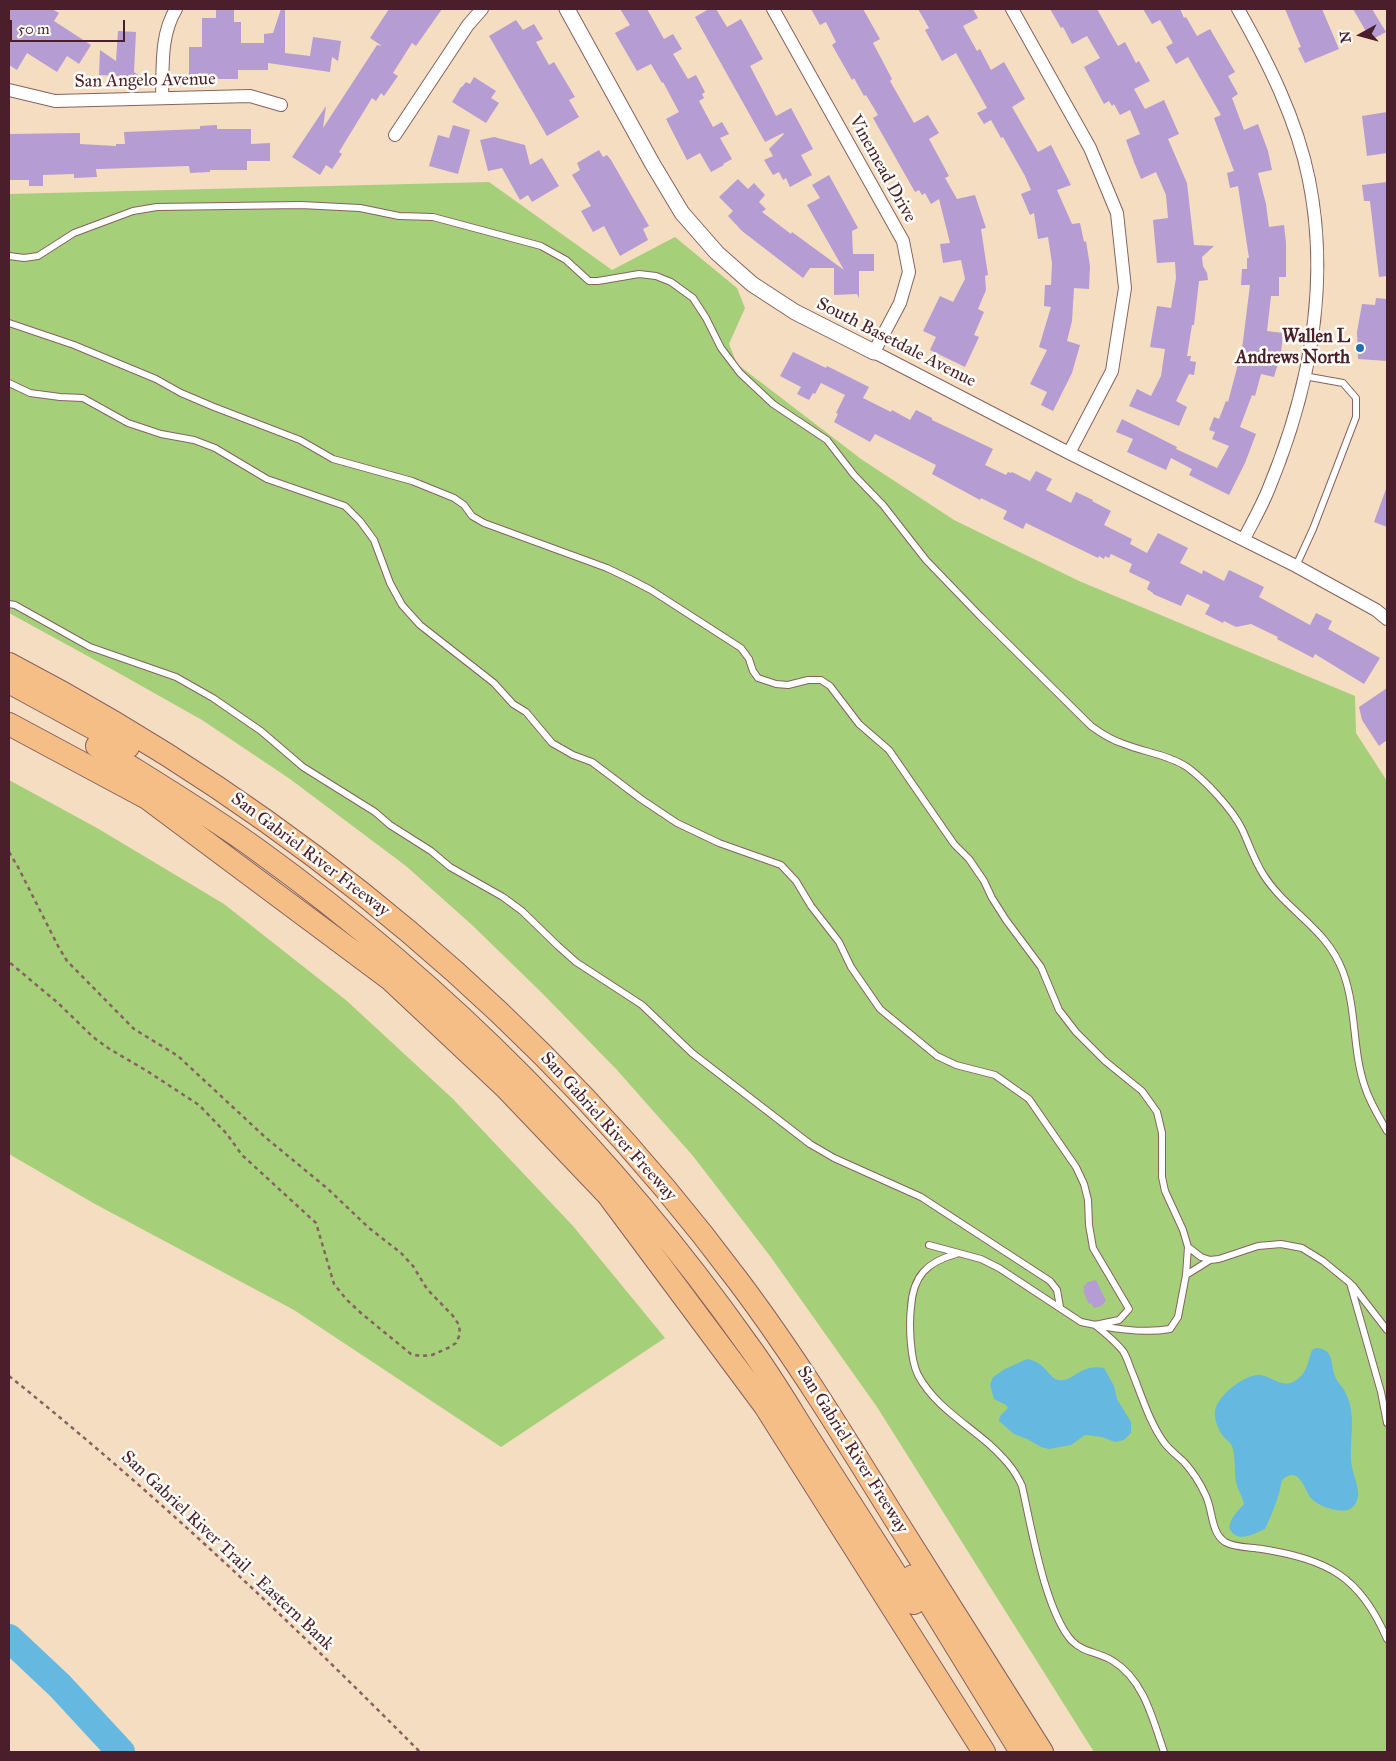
<!DOCTYPE html>
<html>
<head>
<meta charset="utf-8">
<style>
	body { margin:0 }
	#map { position:relative; width:1396px; height:1761px; overflow:hidden; background:#f5ddc1; font-family:"IM FELL Great Primer",serif }
	canvas { display:block }
	.frame { position:absolute; inset:0; border:10px solid #4a1f2b; pointer-events:none }
	.north { position:absolute; left:1336px; top:10px; width:50px; height:50px; -webkit-text-stroke:4px #fdfcf7; paint-order:stroke; rotate:263deg; font-size:14px; font-weight:700; line-height:20px; text-align:center; color:#4a1f2b }
	.north::after { content:''; display:block; margin:auto; width:18px; height:22px; background:#4a1f2b; clip-path:polygon(50% 0,100% 100%,50% 72%,0 100%) }
	.scale { position:absolute; left:10px; top:20px; width:115px; height:22px; box-sizing:border-box; border:2px solid #4a1f2b; border-top:0; padding-left:6px; font-size:15px; line-height:18px; white-space:nowrap; color:#4a1f2b; -webkit-text-stroke:4px #fdfcf7; paint-order:stroke }
</style>
</head>
<body>
<div id="map">
<canvas width="1396" height="1761"></canvas>
<div class="frame"></div>
<div class="north">N</div>
<div class="scale">50 m</div>
</div>
<script>
const c = document.querySelector('canvas').getContext('2d');
c.lineJoin = 'round';
function paint(path, color) { c.fillStyle = color; c.fill(path, 'evenodd'); }
function trace(path, color, width, dash) { c.strokeStyle = color; c.lineWidth = width; c.lineCap = dash ? 'butt' : 'round'; c.setLineDash(dash || []); c.stroke(path); }
function drawText(font, color, halo, rows, align = 'center') {
  c.font = font + ' "IM FELL Great Primer",serif'; c.lineWidth = 5; c.setLineDash([]); c.textBaseline = 'middle'; c.strokeStyle = halo; c.fillStyle = color; for (const [text, x, y, turn = 0] of rows) {
    c.save(); c.translate(x, y); c.rotate((+turn || 0) * Math.PI / 180); c.textAlign = isNaN(turn) ? turn : align; if (halo) c.strokeText(text, 0, 0); c.fillText(text, 0, 0); c.restore();
  }
}
paint(new Path2D(`
	M489 182 612 270 675 237 737 288 745 308 729 344 737 364 861 459 954 520 1079 581 1355 696 1356 733 1387 781V1752H1094L877 1407 770 1256 693 1156 617 1070 542 993 472 925 406 866 290 779 202 720 115 671 9 613V194Z
	M9 780 97 828 224 904 347 1001 453 1099 573 1226 665 1338 501 1447 294 1310 95 1204 9 1154Z`), '#a6cf7a');
paint(new Path2D(`
	M1316 1348C1335 1349 1330 1364 1335 1376 1337 1382 1343 1387 1345 1392 1358 1415 1348 1442 1352 1467 1354 1477 1359 1487 1358 1497 1357 1502 1354 1507 1350 1509 1341 1514 1317 1506 1311 1498 1305 1491 1300 1468 1286 1477 1281 1479 1281 1485 1280 1490 1276 1504 1271 1516 1265 1529 1256 1533 1239 1543 1231 1531 1229 1528 1229 1528 1230 1524 1232 1516 1239 1510 1244 1504 1242 1496 1238 1490 1236 1482 1234 1472 1236 1453 1231 1444 1229 1441 1225 1439 1223 1436 1218 1430 1214 1418 1215 1411 1217 1396 1243 1376 1257 1375 1269 1374 1281 1388 1293 1382 1308 1374 1307 1363 1312 1350Z
	M1027 1359C1046 1362 1049 1379 1059 1380 1073 1382 1081 1363 1104 1368L1114 1386 1117 1399 1131 1422V1433L1124 1440 1115 1442 1102 1437 1085 1435 1071 1445 1049 1449 1041 1447 1027 1439 1014 1434 999 1421 1000 1416 1008 1408 1006 1405 994 1399 990 1385 993 1377 1005 1369Z`), '#65b9e1');
trace(new Path2D(`
	M9 1638 60 1686 121 1752`), '#65b9e1', 28);
paint(new Path2D(`
	M9 9H52L59 13 54 21 91 45 79 64 67 56 57 72 27 53 17 70 9 65Z
	M216 9H234V22H241V43H264V34L273 33 281 9H285V53L310 56 313 37 341 41 338 61 332 57 330 72 268 63V70H238V79H209V75H189V47H202V18H216Z
	M389 9H442L416 46 412 43 393 73 398 76 384 96 381 93 376 101 372 98 339 152 342 154 332 169 326 165 320 175 292 157 326 106 323 128 377 45 382 46 370 38Z
	M620 9H647L664 39 673 34 682 49 673 54 688 79 696 75 705 92 702 94 704 98 699 101 713 127 722 122 729 134 720 138 732 159 723 164 724 165 711 172 700 153 687 160 666 119 679 112 663 82 662 83 651 64 637 71 615 33 630 25Z
	M709 9H716L727 27 741 19 763 59 750 66 776 116 791 108 813 149 801 155 812 175 790 187 786 178 783 180 779 172 773 175 764 160 773 156 769 149 784 134 783 133 765 142 695 17Z
	M811 9H863L880 39 873 43 892 79 890 81 914 123 928 115 939 133 929 139 949 176 945 178 957 199 975 195 986 228 981 229 988 275 985 276 986 290 978 309 984 312 974 335 979 337 965 367 930 350 936 337 923 331 940 296 953 302 965 279 961 260 943 263 940 244 950 243 939 199 931 204 925 193 922 195 919 190 915 192 873 118 878 115 866 95 864 96 854 78 852 80 832 45 836 42 826 22 820 25Z
	M918 9H973L978 18 963 26 977 51 980 49 991 70 1004 62 1025 99 1012 107 1038 152 1051 145 1071 185 1057 190 1072 224 1080 223 1084 242 1086 241 1090 266 1089 289 1074 288 1072 321 1067 341 1080 345 1072 373 1053 411 1041 405 1047 392 1030 384 1047 350 1039 347 1051 307 1044 306 1045 285H1051L1052 263 1048 237 1038 239 1034 213 1030 215 1021 194 1031 190 1025 176 1003 137 1001 138 991 120 984 124 977 113 987 108 956 53 942 61 925 30 929 28Z
	M1050 9H1097L1118 46 1125 42 1136 63 1139 61 1150 81 1134 89 1145 109 1164 100 1179 134 1168 139 1187 183 1194 245 1214 246 1202 257 1203 266 1207 273 1208 280 1199 281 1194 325H1192L1187 356H1191L1190 361 1196 362 1194 375 1189 374 1176 401 1187 407 1179 426 1129 406 1137 389 1151 396 1161 376 1165 349 1150 347 1157 306 1171 308 1176 278 1175 262 1157 263 1153 220 1168 218 1166 195 1156 172 1141 179 1134 162 1126 140 1140 134 1130 110 1120 115 1114 104 1112 106 1109 101 1104 104 1084 67 1100 58 1087 36 1072 44 1063 27 1061 28Z
	M1143 9H1180L1184 18 1186 17 1197 36 1210 29 1235 72 1228 76 1238 94 1232 98 1244 130 1258 124 1268 151 1272 170 1258 173 1266 204 1269 227 1284 225 1286 243V277H1279V296H1271L1267 331 1283 333 1281 353 1274 377 1261 374 1255 396 1252 395 1240 427 1256 434 1245 463 1229 495 1189 475 1192 469 1171 458 1166 470 1127 452 1133 439 1116 432 1122 419 1177 447 1176 449 1217 468 1229 446 1212 439 1215 432 1209 430 1214 417 1219 419 1226 401 1228 402 1242 349 1250 285H1241L1242 269H1247V258H1249L1238 186 1230 188 1227 173 1234 171 1214 118 1221 115 1188 57 1176 64 1166 47 1173 43 1160 20 1152 24Z
	M1285 9H1322L1339 49 1305 63 1298 48 1301 47Z
	M1353 9H1372L1386 32 1371 40Z
	M516 20 523 30 534 24 543 39 536 42 549 65 554 62 575 97 569 100 579 117 547 136 489 36Z
	M118 31 136 32 134 72 141 77 99 75 100 50 116 61Z
	M474 77 496 91 491 98 499 103 486 123 452 102 461 87H462L466 82 470 84Z
	M1387 112V153L1367 156 1362 116Z
	M217 125V129H251V144L270 143V161H247V170H210V172L190 173 189 166 100 169H96L97 177 74 178V174L43 175V186H29V180H9V134L80 133V144L116 146V144H125L124 132 200 129V126Z
	M453 125 470 130 458 174 429 166 438 135 449 138Z
	M494 137 525 145 530 165 542 158 559 186 532 202 528 195 520 200 502 168 488 171 480 140Z
	M599 150 603 157 607 155 611 160 649 226 643 229 648 240 620 256 604 226 593 232 581 211 591 206 572 175 580 170 577 163Z
	M829 175 858 228 852 231 853 254H874V271H859V298L857 294 834 295V268H810L803 278 742 231 728 216 733 211 719 197 738 179 748 189 754 183 765 195 759 202 766 209 762 212 791 234 792 232 844 270 807 205 820 198 812 185Z
	M1387 182V276L1379 277 1370 201H1364L1362 185Z
	M1376 298 1387 299V361L1358 359 1357 332 1362 304 1375 305Z
	M793 352 826 368 827 366 869 387 863 398 891 412 892 410 910 420 916 410 932 418V420L993 449 985 465 1006 475 1008 472 1011 473 1012 472 1030 481 1036 471 1052 479 1046 490 1071 503 1076 492 1093 500 1092 501 1111 511 1104 525 1132 539 1130 544 1147 553 1158 533 1188 548 1180 563 1202 574 1203 570 1224 581 1229 570 1264 587 1259 597 1310 625 1316 613 1332 621 1328 629 1380 658 1364 684 1315 654 1313 658 1277 639 1278 637 1251 624 1236 627 1224 621 1223 623 1205 614 1210 605 1187 594 1181 606 1153 594V593L1147 589 1150 582 1129 572 1132 564 1111 554 1109 558 1105 556 1104 559 1099 556 1098 558 1026 523 1023 529 1003 519 1007 511 981 498 980 500 932 474 936 465 875 434 870 442 834 422 838 414 836 413 845 395 821 383 815 394 813 393 809 400 797 394 801 387 780 376Z
	M1386 489H1387V527L1374 522Z
	M1387 688V740L1379 746 1362 720 1359 707Z
	M1096 1280 1106 1301 1101 1306 1094 1308 1091 1303 1089 1304 1083 1291 1085 1290 1083 1287 1088 1282Z`), '#b59cd2');
const service = new Path2D(`
	M9 256 24 258 38 256 74 233 133 211 157 207 301 205 360 208 399 216 433 217 541 246 566 260 589 281H598L639 274 656 276 671 282 693 298 706 318 721 348 740 373 773 404 827 440 854 475 883 505 926 560 980 616 1091 726C1102 734 1111 740 1124 744 1144 752 1169 755 1187 767 1206 781 1232 809 1242 829 1249 844 1254 860 1263 874 1286 911 1327 928 1343 972 1357 1009 1352 1050 1365 1087 1370 1103 1379 1117 1387 1131
	M9 323 74 345 156 379 181 393 214 407 300 440 333 459 412 481 454 498 464 505 472 516 484 523 607 568 630 579 651 590 741 648 749 659 753 671 758 678 776 684 788 685 808 680H821L830 686 859 724 889 750 954 844 969 859 984 881 992 898 1006 920 1041 967 1059 1010 1076 1032 1105 1061 1142 1091 1157 1112 1162 1133V1177L1165 1191 1183 1230 1188 1247 1186 1275 1178 1317 1170 1329C1142 1334 1109 1328 1081 1322L999 1268 981 1259 929 1245
	M9 383 30 393 60 397 83 398 128 423 161 434 194 440 215 448 267 479 345 506 360 521 374 540 390 583 402 605 420 625 494 683 513 704 526 712 552 743 573 755 592 762 641 799 677 823 719 843 781 865 796 881 811 906 839 942 851 967 880 1009 937 1056 956 1065 995 1075 1029 1099 1076 1167 1084 1184 1088 1200 1089 1225 1093 1248 1129 1309 1119 1320 1095 1325C1105 1333 1115 1341 1123 1351 1127 1357 1129 1365 1132 1372 1141 1394 1149 1421 1163 1441 1169 1450 1177 1455 1184 1462 1192 1471 1200 1483 1205 1494 1213 1508 1210 1532 1225 1542 1235 1548 1251 1547 1262 1549 1328 1560 1360 1576 1387 1639
	M1296 566 1313 529 1356 417V398L1343 383 1304 376
	M9 604 15 605 90 647 176 677 213 698 261 731 303 767 375 812 390 825 431 851 450 867 503 897 522 911 558 946 576 962 642 1005 692 1053 810 1144 834 1158 921 1197 1050 1281 1057 1290 1060 1307
	M1188 1247 1201 1257 1210 1260 1219 1259 1258 1246 1281 1244 1302 1248 1323 1261 1350 1283 1381 1392 1387 1423
	M956 1254C927 1262 913 1276 911 1307 909 1325 910 1359 918 1375 934 1405 965 1423 989 1444 1003 1457 1014 1468 1022 1486 1031 1526 1045 1611 1072 1641 1084 1653 1099 1652 1113 1661 1144 1680 1153 1720 1164 1752
	M1186 1275 1210 1260
	M1353 1286 1387 1330`);
const minor = new Path2D(`
	M773 9 903 241 909 272 900 303 874 352 1069 453 1296 566 1376 610 1387 619
	M1012 9 1090 148 1117 213 1125 288 1112 371 1069 453
	M1238 9C1268 62 1297 120 1309 180 1330 285 1309 391 1269 488 1262 506 1252 523 1244 539
	M9 90 55 101 250 96 281 105
	M162 98C163 68 160 35 176 9
	M395 135 468 25 482 9`);
const tertiary = new Path2D(`
	M567 9 652 163 682 213 717 253 752 284 795 312 874 352`);
const motorway = new Path2D(`
	M9 664C295 813 546 1023 739 1282 796 1358 845 1438 895 1519 944 1597 993 1674 1042 1752
	M9 682 128 747
	M9 724 147 798 391 980 505 1087 608 1195 765 1406 984 1752
	M97 746C151 780 207 813 259 851 447 987 614 1155 748 1345 768 1372 786 1402 804 1431 841 1488 877 1546 914 1603
	M913 1576 1021 1752`);
trace(service, '#866260', 8);
trace(minor, '#866260', 14);
trace(tertiary, '#866260', 17);
trace(motorway, '#866260', 24);
trace(new Path2D(`
	M9 852 18 867 58 946 67 961 134 1029 178 1056 265 1137 328 1189 369 1228 401 1253 413 1266 427 1289 453 1316 459 1325 460 1334 456 1343 448 1348 432 1355 420 1356 411 1354 362 1314 346 1299 334 1284 316 1223 242 1155 227 1134 199 1105 147 1071 108 1048 93 1037 58 1003 9 962
	M9 1376C154 1492 289 1620 420 1752`), '#866260', 2.5, [4, 4]);
trace(service, '#fff', 6);
trace(minor, '#fff', 12);
trace(tertiary, '#fff', 15);
trace(motorway, '#f6be87', 22);
for (const [x, y, r, color] of [
	[1360,348,5,"#1f6fb2"]
]) { const dot = new Path2D(); dot.arc(x, y, r, 0, 2 * Math.PI); c.fillStyle = color; c.fill(dot); trace(dot, '#fdfcf7', 2); }
drawText('18px', '#4a1f2b', '#fdfcf7', [
	["San Angelo Avenue",145,81,-1],
	["Vinemead Drive",882,169,61],
	["South Basetdale Avenue",896,343,27],
	["San Gabriel River Freeway",310,855,37],
	["San Gabriel River Freeway",608,1127,48],
	["San Gabriel River Freeway",852,1450,58],
	["San Gabriel River Trail - Eastern Bank",227,1551,43]
]);
drawText('bold 18px', '#4a1f2b', '#fdfcf7', [
	["Wallen L",1350,338],
	["Andrews North",1350,359]
], 'right');
</script>
</body>
</html>
